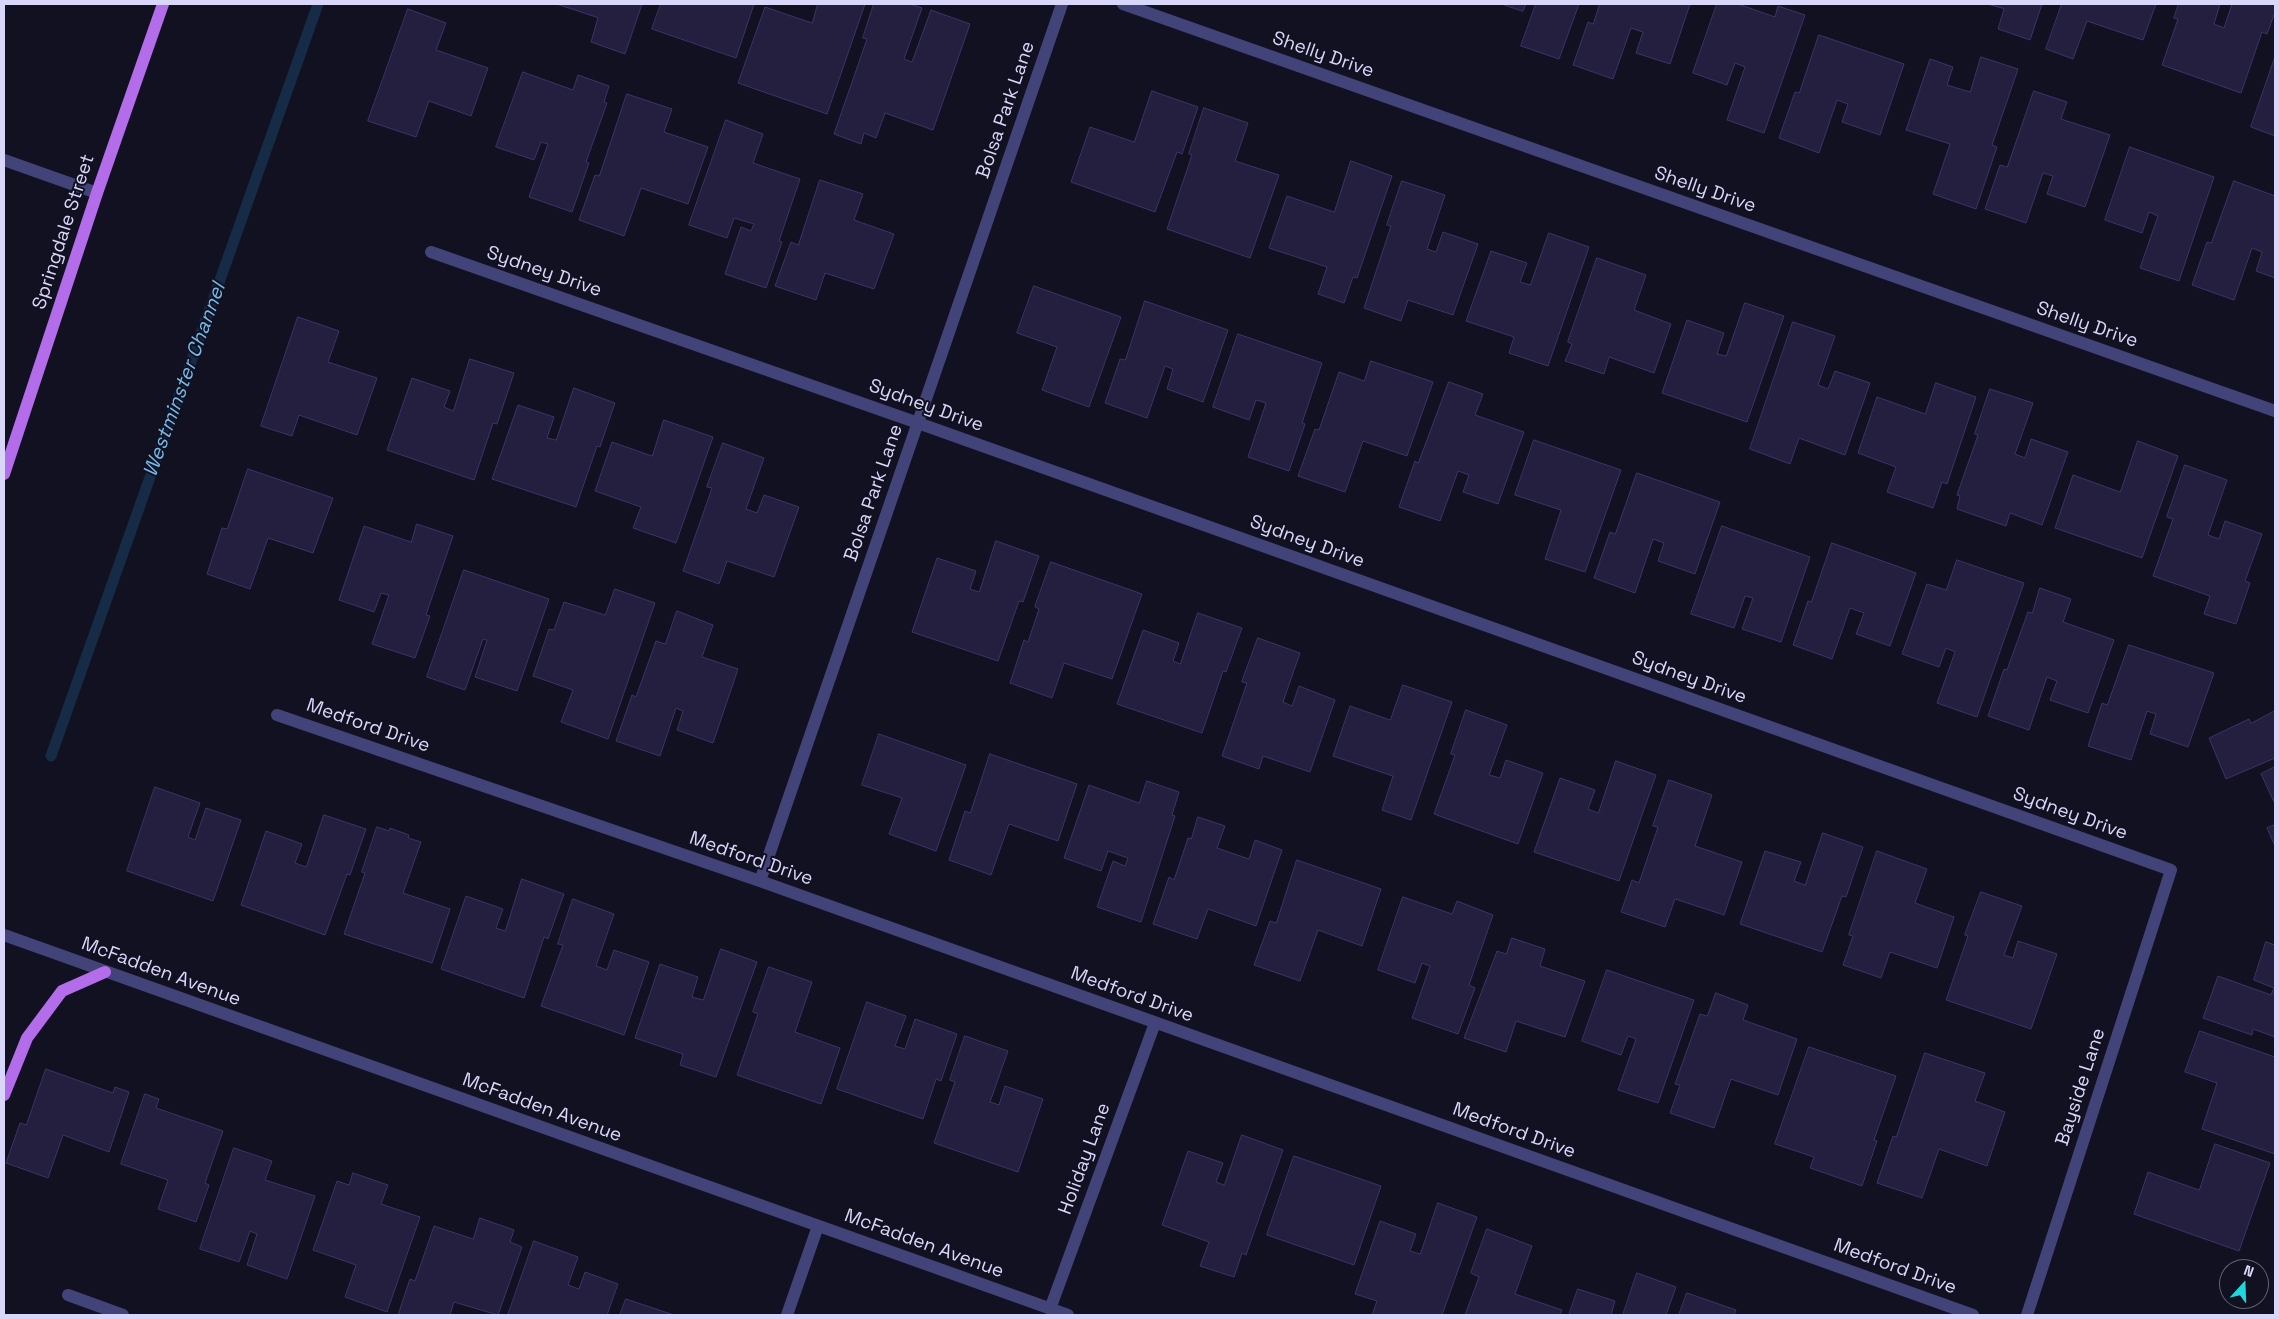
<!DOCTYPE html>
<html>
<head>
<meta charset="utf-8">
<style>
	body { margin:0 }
	#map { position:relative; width:2279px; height:1319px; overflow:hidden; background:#121121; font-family:"Space Grotesk",sans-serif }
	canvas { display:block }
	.frame { position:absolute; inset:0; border:5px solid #d8d6f9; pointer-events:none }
	.north { position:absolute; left:2219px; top:1259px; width:50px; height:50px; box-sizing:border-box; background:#121121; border:1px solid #616077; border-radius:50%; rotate:20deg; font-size:14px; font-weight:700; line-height:20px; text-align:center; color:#d8d6f9 }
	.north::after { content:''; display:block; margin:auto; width:18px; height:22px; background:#1fd6dc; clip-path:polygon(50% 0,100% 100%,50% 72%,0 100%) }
</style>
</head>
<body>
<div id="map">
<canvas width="2279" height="1319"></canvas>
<div class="frame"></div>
<div class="north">N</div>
</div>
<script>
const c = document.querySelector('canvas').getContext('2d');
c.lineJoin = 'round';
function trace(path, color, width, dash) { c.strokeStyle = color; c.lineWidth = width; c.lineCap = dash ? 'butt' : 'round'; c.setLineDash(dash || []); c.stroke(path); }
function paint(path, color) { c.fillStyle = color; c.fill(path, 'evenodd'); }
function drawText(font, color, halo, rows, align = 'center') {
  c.font = font + ' "Space Grotesk",sans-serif'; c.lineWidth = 4; c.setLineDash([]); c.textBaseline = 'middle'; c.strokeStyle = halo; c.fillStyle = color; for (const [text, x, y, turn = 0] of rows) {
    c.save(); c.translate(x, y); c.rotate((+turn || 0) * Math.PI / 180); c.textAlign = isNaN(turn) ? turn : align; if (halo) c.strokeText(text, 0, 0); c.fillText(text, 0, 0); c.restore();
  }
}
trace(new Path2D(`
	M51 756 318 4`), '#162b45', 11);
const building = new Path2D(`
	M557 4H642L625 54 591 42 598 18Z
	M661 4H754L736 58 652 29Z
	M818 4H865L827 114 738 83 765 7 812 23Z
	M874 4H910L922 8 904 59 912 62 931 10 970 24 933 130 885 113 876 138 864 133 861 144 834 134 867 39 863 38Z
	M1502 4H1526L1523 11Z
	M1536 4H1579L1559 59 1521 46Z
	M1600 4H1690L1670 64 1636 53 1643 32 1631 28 1613 79 1573 65 1588 22 1593 24Z
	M1717 4H1738L1775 17 1778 6 1805 15 1764 133 1727 120 1745 67 1735 63 1727 85 1693 73Z
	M1988 4H2042L2030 40 1998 29 2004 9Z
	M2062 4H2156L2143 40 2087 21 2073 59 2046 49Z
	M2179 4H2220L2214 24 2224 28 2232 4H2275V12L2267 34 2262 32 2241 93 2162 65 2178 19 2174 18Z
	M408 9 446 23 436 50 488 68 471 116 429 101 416 137 368 121Z
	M1819 35 1904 64 1880 135 1842 122 1848 104 1837 100 1819 153 1779 138 1795 92 1799 93Z
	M1981 57 2018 69 1992 145 1997 147 1976 209 1933 194 1950 144 1906 130 1930 59 1953 67 1947 85 1970 92Z
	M2275 57V136L2251 127Z
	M523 72 573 90 578 75 609 86 604 102 607 103 586 162 589 163 572 212 529 197 548 144 541 142 534 160 496 147Z
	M1152 91 1198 107 1182 154 1177 152 1155 212 1071 182 1090 127 1134 142Z
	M2034 91 2067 102 2061 119 2110 135 2085 207 2047 194 2053 176 2043 173 2026 223 1985 209 2000 165 2007 167Z
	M627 94 672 109 664 132 708 147 688 204 641 188 624 236 579 220 595 175 599 176Z
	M1204 108 1248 123 1235 161 1279 175 1250 258 1167 229 1192 155 1189 154Z
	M726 120 763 134 753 163 800 179 779 241 782 242 766 288 725 274 741 227 751 231 754 224 734 218 727 238 689 225Z
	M2130 147 2214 177 2179 281 2140 268 2158 216 2149 212 2142 233 2105 220Z
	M1351 161 1392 176 1357 278 1353 277 1344 303 1318 294 1327 267 1269 248 1287 196 1334 212Z
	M820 180 863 194 854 220 894 234 874 289 825 273 816 300 775 286 791 242 798 245Z
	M1402 181 1445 195 1427 249 1436 252 1443 232 1478 244 1453 315 1408 300 1401 321 1364 308 1391 226 1387 225Z
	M2234 181 2275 196V278L2256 271 2262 252 2252 248 2234 300 2192 285 2207 242 2211 243Z
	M1549 233 1589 247 1548 366 1509 353 1514 337 1466 321 1491 251 1527 263 1520 282 1530 285Z
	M1597 258 1646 275 1634 310 1671 324 1654 373 1609 357 1604 374 1565 361 1572 344 1568 342Z
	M1034 286 1121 317 1089 407 1042 390 1057 347 1017 333Z
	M1145 301 1228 330 1203 402 1167 389 1173 369 1165 366 1147 418 1105 403 1120 359 1125 360Z
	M1745 303 1784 316 1747 422 1662 393 1687 320 1724 333 1717 354 1726 356Z
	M298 317 339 331 328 362 377 378 357 435 299 415 292 436 261 426Z
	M1793 322 1835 336 1818 385 1828 389 1835 371 1870 383 1845 455 1799 438 1790 464 1750 449Z
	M1238 334 1322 363 1302 423 1305 424 1289 471 1248 457 1266 403 1256 400 1249 420 1213 407Z
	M470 359 514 373 497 424 493 423 474 480 387 450 412 378 450 391 444 407 453 411Z
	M1371 361 1433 382 1407 456 1363 441 1345 492 1298 476 1315 429 1319 430 1339 372 1364 381Z
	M1449 382 1483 394 1475 415 1524 432 1498 504 1463 492 1469 475 1458 471 1440 521 1399 507 1415 461 1418 463Z
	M1936 383 1976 397 1947 484 1942 482 1933 508 1887 492 1896 467 1858 453 1877 397 1925 414Z
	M574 388 615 403 600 447 597 446 576 507 492 479 518 405 554 417 547 438 556 440Z
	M1990 389 2033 403 2015 454 2025 458 2031 439 2068 452 2042 525 2010 513 2006 526 1957 509 1960 496 1957 495 1978 435 1975 434Z
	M664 420 713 437 676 543 633 528 641 507 595 491 612 442 652 456Z
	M1534 440 1621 470 1585 572 1545 559 1561 510 1515 495Z
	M2138 441 2178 456 2142 558 2055 528 2073 475 2120 492Z
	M723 443 764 458 746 509 757 513 764 495 799 507 774 577 727 561 719 584 683 571 712 488 707 487Z
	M2185 465 2227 480 2208 535 2219 539 2225 521 2262 534 2245 581 2250 583 2236 624 2204 614 2210 596 2153 576 2173 519 2167 517Z
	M248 469 333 498 313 553 268 538 250 589 207 574 222 528 227 529Z
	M1637 473 1720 502 1695 574 1658 561 1664 543 1653 539 1635 593 1594 578 1610 532 1615 534Z
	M417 524 453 536 426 615 430 616 415 658 372 644 389 595 381 593 374 612 339 600 364 526 411 542Z
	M1722 526 1810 557 1781 642 1742 629 1753 598 1745 596 1734 628 1691 614Z
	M996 541 1039 556 1023 602 1019 601 998 661 912 632 937 558 976 571 970 589 979 592Z
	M1832 543 1916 573 1890 646 1856 634 1864 613 1850 608 1832 659 1793 645 1808 601 1811 602Z
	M1957 560 2024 583 1977 717 1937 703 1955 652 1946 648 1939 667 1902 654 1927 584 1946 590Z
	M1051 562 1142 594 1112 679 1064 663 1052 698 1010 683 1024 640 1028 642 1039 609 1035 607Z
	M464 570 549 599 517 691 475 677 487 640 483 639 465 690 427 677Z
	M2040 588 2071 599 2063 622 2114 640 2088 713 2050 700 2057 681 2047 677 2029 730 1988 716 2004 669 2007 670 2028 612 2032 613Z
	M615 589 655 603 608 739 561 722 573 690 533 676 549 629 554 630 564 602 605 615Z
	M677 611 713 625 702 657 738 669 713 743 677 730 683 711 676 708 660 756 616 741 632 695 636 697 656 641 665 644Z
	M1198 613 1242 628 1226 672 1223 671 1202 733 1117 704 1143 630 1179 643 1173 661 1180 664Z
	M1258 638 1300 653 1283 702 1292 706 1299 686 1335 700 1310 772 1263 756 1259 769 1222 756 1247 683 1242 682Z
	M2129 645 2214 673 2188 747 2150 734 2156 714 2147 711 2131 760 2088 746 2102 703 2107 705Z
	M1403 685 1452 702 1411 820 1382 810 1393 776 1333 756 1350 706 1390 720Z
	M1466 710 1507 725 1489 775 1500 778 1506 760 1543 773 1518 844 1434 814 1455 755 1451 754Z
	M2275 711V758L2226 779 2209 738 2249 719 2251 723Z
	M879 734 966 765 936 851 889 834 902 798 862 785Z
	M990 754 1077 784 1058 841 1009 824 991 875 949 860 965 811 970 813Z
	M1616 761 1656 775 1619 881 1534 852 1560 778 1595 790 1588 809 1598 813Z
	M2275 767V804L2261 774Z
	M1669 780 1712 795 1695 846 1742 862 1724 915 1675 899 1665 927 1621 912 1632 880 1639 883 1658 827 1653 826Z
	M1147 781 1179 792 1172 815 1175 816 1141 922 1097 907 1113 861 1125 866 1128 858 1108 851 1101 871 1064 858 1089 785 1139 803Z
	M155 787 200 803 188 837 195 840 206 808 241 820 213 901 127 871Z
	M324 815 366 829 350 875 347 874 325 935 241 905 266 831 302 844 295 863 306 867Z
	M1198 817 1225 826 1217 848 1249 859 1255 840 1282 850 1256 926 1208 909 1197 939 1153 924 1169 877 1174 880 1188 838 1191 839Z
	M2275 825V846L2267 828Z
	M377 827 389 831 390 828 409 835 408 838 421 842 403 893 450 909 432 963 344 934 365 873 362 872Z
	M1823 833 1863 847 1846 897 1842 896 1822 952 1740 924 1765 851 1801 862 1794 881 1805 885Z
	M1877 851 1927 869 1915 903 1954 917 1937 968 1890 952 1881 978 1843 965 1853 936 1849 935Z
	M1297 860 1381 889 1362 946 1318 930 1300 981 1254 965 1270 921 1276 923Z
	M522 879 564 894 548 939 544 937 524 998 441 969 466 896 503 909 496 928 505 931Z
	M1981 892 2022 906 2004 955 2013 958 2018 941 2057 954 2031 1029 1946 1000 1968 936 1965 935Z
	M1403 897 1452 914 1457 901 1493 915 1469 985 1475 988 1458 1034 1412 1018 1430 966 1422 963 1415 983 1378 970Z
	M573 899 614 914 596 966 607 970 614 950 649 962 624 1035 541 1006 563 945 558 944Z
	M1512 938 1545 949 1540 966 1585 981 1565 1037 1516 1021 1506 1052 1464 1038 1497 951 1506 954Z
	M2266 942 2275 945V1037L2253 1029 2252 1035 2203 1018 2218 976 2271 995 2274 988 2254 980Z
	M721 949 757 962 716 1077 680 1065 683 1054 635 1038 660 964 698 977 692 997 703 1000Z
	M769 967 812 982 795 1032 840 1048 821 1104 737 1075 758 1014 753 1012Z
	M1607 970 1694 1000 1658 1103 1618 1090 1636 1039 1628 1036 1621 1055 1582 1041Z
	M1716 993 1748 1005 1743 1020 1797 1039 1778 1095 1731 1079 1714 1128 1670 1113 1680 1085 1675 1084 1700 1014 1707 1016Z
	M867 1002 906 1016 895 1046 905 1049 915 1019 957 1034 941 1081 936 1079 923 1119 837 1089Z
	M2200 1031 2275 1057V1154L2202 1129 2217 1083 2185 1072Z
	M965 1036 1008 1051 990 1102 999 1105 1005 1086 1043 1099 1018 1172 934 1143 955 1082 950 1080Z
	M1809 1047 1896 1076 1874 1140 1877 1141 1862 1186 1810 1168 1814 1157 1775 1144Z
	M1925 1053 1985 1073 1975 1101 2005 1112 1987 1166 1939 1149 1922 1198 1877 1183 1893 1136 1896 1137Z
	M46 1069 113 1093 115 1087 129 1092 109 1152 63 1135 48 1178 6 1163 20 1123 26 1125Z
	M145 1094 159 1099 156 1108 223 1131 205 1183 209 1185 196 1222 158 1209 168 1180 121 1164Z
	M1242 1135 1283 1150 1246 1255 1242 1253 1234 1277 1200 1266 1209 1242 1162 1225 1188 1151 1223 1163 1216 1182 1224 1185Z
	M2215 1144 2270 1163 2239 1251 2134 1214 2148 1172 2199 1190Z
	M234 1148 272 1161 265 1180 315 1196 287 1279 247 1265 257 1234 250 1231 239 1262 200 1249Z
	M1294 1156 1381 1186 1354 1265 1267 1235Z
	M353 1173 388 1185 381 1204 420 1217 387 1312 345 1297 356 1265 313 1250 337 1181 349 1185Z
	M1438 1203 1477 1217 1442 1315H1372L1377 1301 1355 1294 1380 1221 1416 1234 1410 1251 1420 1254Z
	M480 1218 514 1230 510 1242 522 1247 498 1315 454 1302 450 1315H398L410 1279 415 1281 434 1226 473 1239Z
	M1487 1229 1532 1246 1515 1294 1562 1310 1560 1315H1465L1479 1277 1471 1273Z
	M534 1241 578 1257 568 1285 579 1289 585 1272 618 1284 607 1315H508Z
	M1637 1273 1676 1287 1666 1315H1623Z
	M1578 1289 1615 1301 1611 1315H1569Z
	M1687 1293 1736 1310 1734 1315H1679Z
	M626 1299 674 1315H620Z`);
paint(building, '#241f3f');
trace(building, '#3b3468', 1);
trace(new Path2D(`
	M1123 4 2275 411
	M4 160 97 193
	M431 252 918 423 2171 870 2027 1315
	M277 715 760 881 1973 1315
	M760 881 1062 4
	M4 935 1068 1315
	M68 1295 123 1315
	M1050 1309 1155 1023
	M787 1315 818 1226`), '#424479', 12);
trace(new Path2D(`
	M4 474 97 193 163 4
	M4 1095 27 1038 62 991 105 972`), '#b36cea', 12);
drawText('19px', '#d8d6f9', '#121121', [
	["Shelly Drive",1323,55,19],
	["Bolsa Park Lane",1006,110,-71],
	["Shelly Drive",1705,190,19],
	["Springdale Street",64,232,-72],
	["Sydney Drive",544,272,19],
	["Shelly Drive",2087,325,19],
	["Sydney Drive",926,406,20],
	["Bolsa Park Lane",874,493,-71],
	["Sydney Drive",1307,542,20],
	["Sydney Drive",1689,678,20],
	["Medford Drive",368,726,19],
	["Sydney Drive",2070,814,20],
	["Medford Drive",751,859,19],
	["McFadden Avenue",161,972,20],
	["Medford Drive",1132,995,20],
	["Bayside Lane",2081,1087,-72],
	["McFadden Avenue",542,1108,20],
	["Medford Drive",1514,1131,20],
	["Holiday Lane",1085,1159,-70],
	["McFadden Avenue",924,1244,20],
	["Medford Drive",1895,1267,20]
]);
drawText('italic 20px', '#72bbeb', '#121121', [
	["Westminster Channel",185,380,-70]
]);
</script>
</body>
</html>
